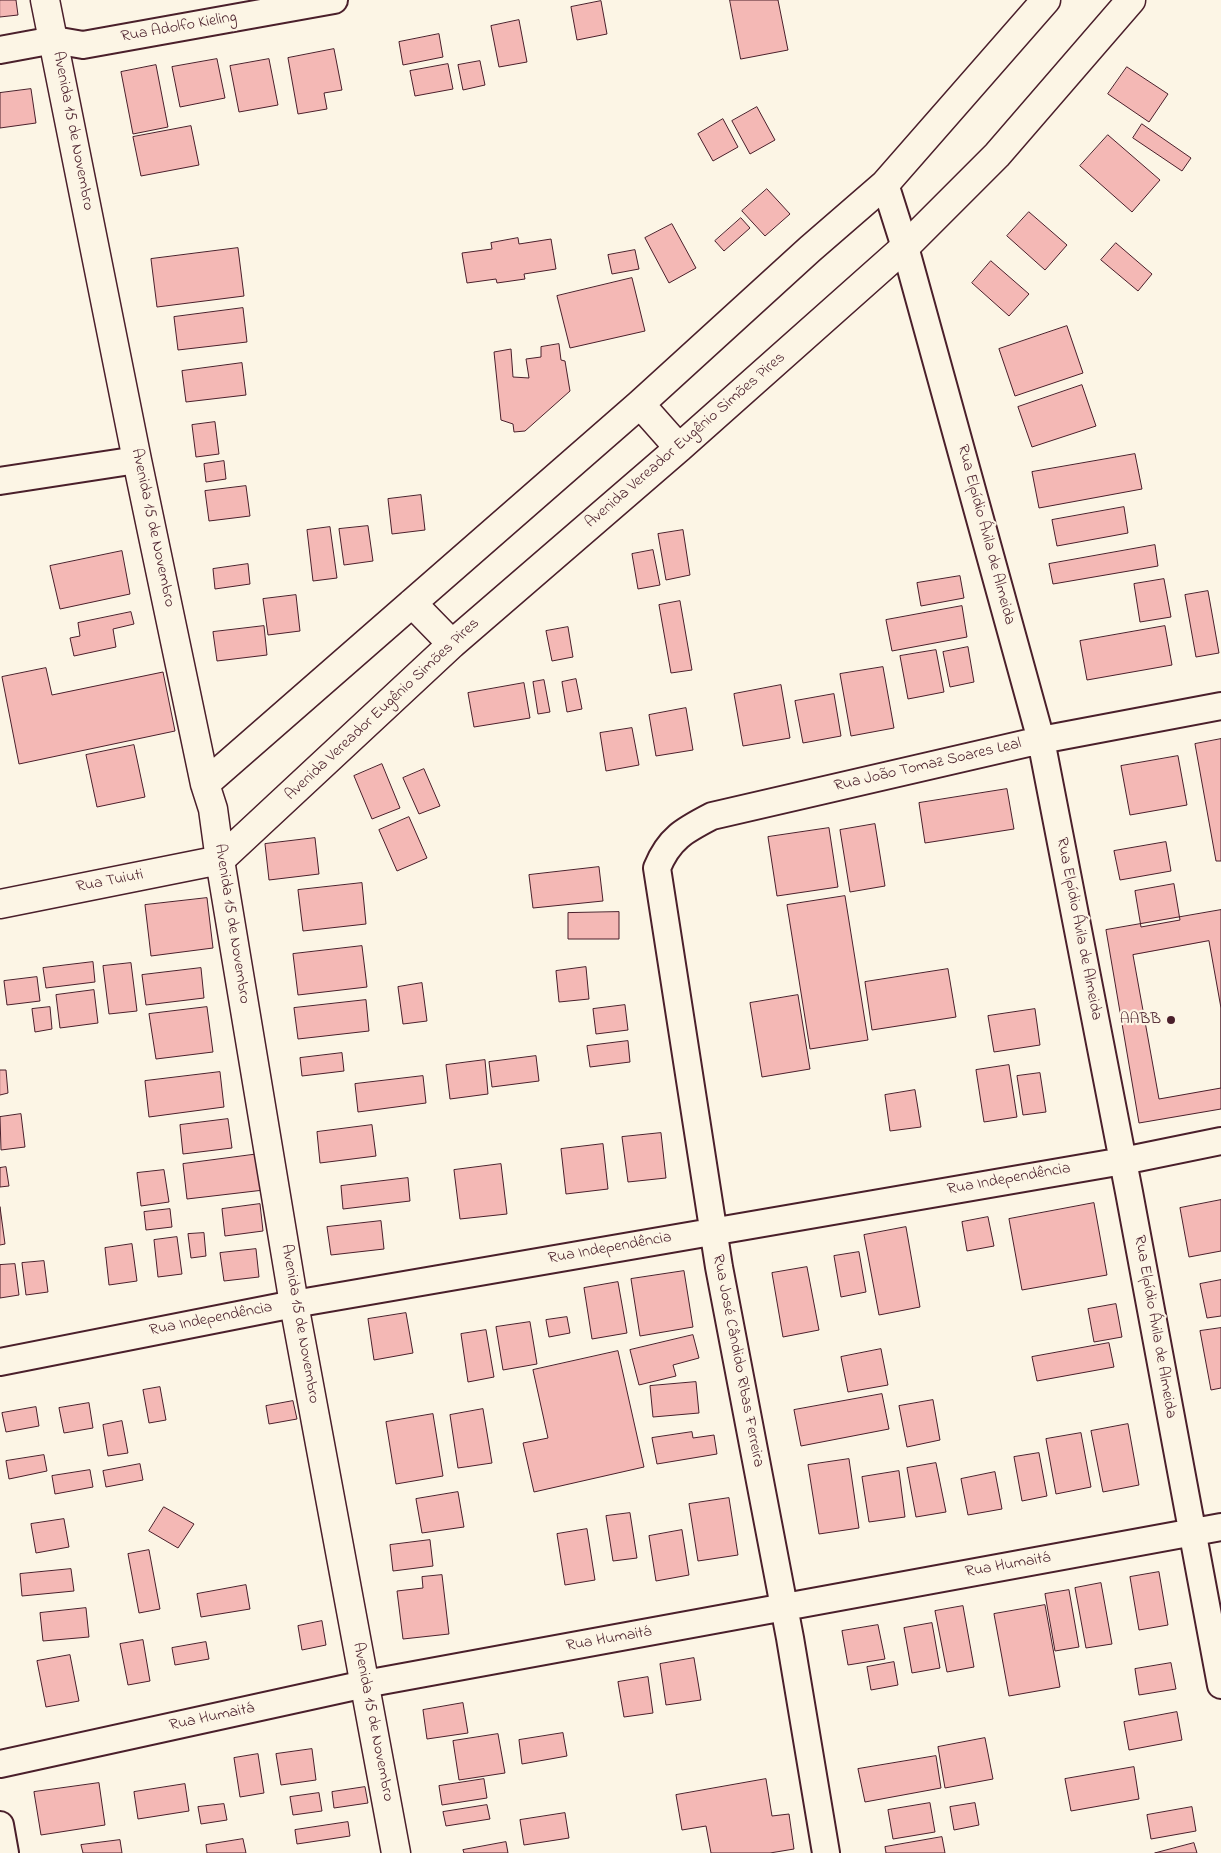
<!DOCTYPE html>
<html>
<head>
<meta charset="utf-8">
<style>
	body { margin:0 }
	canvas { display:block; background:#fcf5e5 }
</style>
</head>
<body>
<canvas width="1221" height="1853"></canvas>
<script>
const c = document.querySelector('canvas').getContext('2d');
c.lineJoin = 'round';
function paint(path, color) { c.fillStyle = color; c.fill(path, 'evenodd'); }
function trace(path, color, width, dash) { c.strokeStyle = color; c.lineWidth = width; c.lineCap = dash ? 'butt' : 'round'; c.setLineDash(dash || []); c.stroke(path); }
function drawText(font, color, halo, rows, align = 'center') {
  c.font = font + ' "Indie Flower",sans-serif'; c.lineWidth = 4.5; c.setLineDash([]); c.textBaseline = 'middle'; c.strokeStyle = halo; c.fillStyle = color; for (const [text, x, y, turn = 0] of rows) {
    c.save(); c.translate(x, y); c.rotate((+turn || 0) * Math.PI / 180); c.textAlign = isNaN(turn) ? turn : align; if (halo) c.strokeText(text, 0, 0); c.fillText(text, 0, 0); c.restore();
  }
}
const building = new Path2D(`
	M0 0H16L18 15 0 17Z
	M730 0H778L788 50 741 59Z
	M601 1 607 34 577 40 571 7Z
	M519 20 527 62 499 67 491 26Z
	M439 34 443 57 403 65 399 42Z
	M334 49 342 90 324 93 327 109 298 114 288 58Z
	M217 59 225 98 180 107 172 67Z
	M269 59 278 105 239 112 230 66Z
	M480 61 485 85 463 90 458 65Z
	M448 64 453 89 415 96 410 71Z
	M156 65 168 127 133 134 121 72Z
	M1127 67 1168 94 1149 122 1108 94Z
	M31 89 36 123 0 128V93Z
	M757 107 775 140 750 154 732 121Z
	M723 119 738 147 713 161 698 134Z
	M1142 124 1191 158 1182 171 1133 138Z
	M191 126 199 165 141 176 133 137Z
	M1108 135 1160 180 1132 212 1080 166Z
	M767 189 790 214 765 236 742 211Z
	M1029 212 1067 245 1045 270 1007 236Z
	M741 218 750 228 724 251 715 241Z
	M672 224 696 268 669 283 645 238Z
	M518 238 519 244 551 239 556 269 524 274 525 279 497 283 496 279 467 283 462 253 492 249 491 243Z
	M1116 243 1152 274 1138 291 1101 260Z
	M238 248 244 296 157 307 151 259Z
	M635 250 639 269 612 274 608 255Z
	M991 261 1029 294 1009 316 972 283Z
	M632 278 645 331 570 348 557 296Z
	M243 308 247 342 178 350 174 317Z
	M1067 326 1083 373 1015 396 999 349Z
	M559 344 561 360 565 361 570 391 525 431 514 432 513 424 501 420 494 352 511 349 513 377 529 378 526 359 541 357V347Z
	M242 363 246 395 186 402 182 371Z
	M1082 385 1096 426 1032 447 1018 407Z
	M215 422 219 454 196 457 192 425Z
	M1135 454 1142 489 1039 508 1032 472Z
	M224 461 226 479 206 482 204 464Z
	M246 486 250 516 209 521 205 491Z
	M421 495 425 530 392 534 388 499Z
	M1124 507 1128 533 1057 546 1052 520Z
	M368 526 373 561 344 565 339 529Z
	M330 527 337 578 313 581 307 530Z
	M683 530 690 575 666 580 658 534Z
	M1155 545 1158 566 1053 584 1049 564Z
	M653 550 660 585 638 589 632 554Z
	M122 551 130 594 60 609 50 566Z
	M248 564 250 584 215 589 213 569Z
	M960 576 964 598 921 606 917 583Z
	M1164 579 1171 617 1140 622 1134 584Z
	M1208 591 1219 653 1196 657 1185 595Z
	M296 595 300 631 268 635 263 599Z
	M680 601 692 670 671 673 659 605Z
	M962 606 967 637 892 651 886 620Z
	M131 612 134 624 113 629 116 647 74 656 70 638 80 636 78 623Z
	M264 626 267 655 217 661 213 632Z
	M1165 626 1172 665 1087 680 1080 641Z
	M568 627 573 657 552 661 546 631Z
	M968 647 974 682 950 687 943 652Z
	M936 650 944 692 908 699 900 656Z
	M883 667 894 728 851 736 840 674Z
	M46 668 52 695 163 672 175 731 19 764 2 677Z
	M576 679 582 709 567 712 562 682Z
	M544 680 550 712 538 714 533 682Z
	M524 683 530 718 474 727 468 693Z
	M781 685 790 738 743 746 734 694Z
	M834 694 841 736 803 743 795 701Z
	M686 708 693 750 656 756 649 715Z
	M632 728 639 765 606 771 600 733Z
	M1221 739V861H1216L1195 744Z
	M134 745 145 797 97 807 86 755Z
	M1178 756 1187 805 1130 815 1121 766Z
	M382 764 400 808 372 819 354 776Z
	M424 769 440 806 419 814 403 778Z
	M1007 789 1014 829 925 843 919 803Z
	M409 817 427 858 397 871 379 830Z
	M875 824 885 886 850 892 840 830Z
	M829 828 838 887 777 896 768 837Z
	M315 838 319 874 269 880 265 844Z
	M1166 842 1171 871 1120 880 1114 851Z
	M599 867 603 901 533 908 529 875Z
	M362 883 366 924 303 931 298 890Z
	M1174 884 1180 920 1141 927 1135 891Z
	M845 896 868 1040 810 1049 787 905Z
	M207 898 213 948 151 956 145 905Z
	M1221 910V1109L1139 1123 1106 930Z
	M619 912V939H568V913Z
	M1209 941 1221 1008V1088L1159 1099 1133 955Z
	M362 946 367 987 298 995 293 954Z
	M93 962 95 982 46 988 43 968Z
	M131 963 137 1011 109 1014 103 966Z
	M586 967 589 999 559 1002 556 971Z
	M201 968 204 998 146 1005 142 975Z
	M948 969 956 1017 872 1030 865 982Z
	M37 977 40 1001 7 1005 4 981Z
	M422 983 427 1021 403 1024 398 987Z
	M94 990 98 1023 60 1028 56 995Z
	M798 995 810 1069 762 1077 750 1003Z
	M366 1000 369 1031 298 1039 294 1008Z
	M625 1005 628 1030 596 1034 593 1009Z
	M50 1007 52 1029 35 1032 32 1009Z
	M207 1007 213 1052 156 1059 149 1014Z
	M1035 1009 1040 1045 994 1052 988 1016Z
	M628 1041 630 1062 590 1067 587 1046Z
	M342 1053 344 1071 302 1076 300 1058Z
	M536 1056 539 1081 492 1087 489 1062Z
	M485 1060 488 1094 450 1099 446 1065Z
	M1009 1065 1017 1117 984 1122 976 1070Z
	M0 1070H6L8 1093 0 1095Z
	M220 1072 224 1107 149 1117 145 1081Z
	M1040 1073 1046 1112 1023 1115 1017 1076Z
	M423 1076 426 1103 358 1112 355 1084Z
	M915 1090 921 1127 890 1131 885 1095Z
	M21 1114 25 1147 1 1150 0 1117Z
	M228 1119 232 1148 183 1154 180 1125Z
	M372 1125 376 1156 320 1163 317 1132Z
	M661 1133 666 1178 628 1182 622 1137Z
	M603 1144 608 1189 566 1194 561 1149Z
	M259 1154 264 1190 187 1199 183 1164Z
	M501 1164 507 1214 460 1219 454 1170Z
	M6 1167 9 1186 0 1187V1168Z
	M164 1170 169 1202 141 1206 137 1173Z
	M408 1178 410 1201 343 1209 341 1186Z
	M1221 1200V1251L1189 1257 1180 1208Z
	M1094 1203 1107 1275 1022 1290 1009 1219Z
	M260 1204 263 1231 225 1236 222 1209Z
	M0 1207 5 1244 0 1245Z
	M170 1209 172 1227 146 1230 144 1212Z
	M988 1217 994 1246 967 1251 962 1222Z
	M381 1221 384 1249 331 1255 327 1227Z
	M906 1227 920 1307 879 1315 864 1235Z
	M204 1233 206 1256 191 1258 188 1234Z
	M177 1237 182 1274 158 1277 154 1240Z
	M132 1244 137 1281 109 1285 105 1248Z
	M256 1249 259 1277 224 1281 220 1253Z
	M859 1252 866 1292 841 1297 834 1256Z
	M44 1261 48 1292 26 1295 22 1263Z
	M15 1264 19 1295 0 1298V1265Z
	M807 1267 819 1330 783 1337 772 1273Z
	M684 1271 693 1327 640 1336 631 1279Z
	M1221 1280V1316L1207 1318 1200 1284Z
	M618 1282 627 1333 592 1339 584 1288Z
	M1116 1304 1122 1337 1094 1342 1088 1309Z
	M406 1313 413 1353 374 1360 368 1319Z
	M567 1317 570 1333 549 1337 546 1320Z
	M530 1322 537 1364 503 1370 496 1327Z
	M1221 1328V1388L1211 1390 1200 1331Z
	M486 1330 494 1377 468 1382 461 1334Z
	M693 1335 699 1358 673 1365 676 1376 639 1385 630 1350Z
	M1109 1343 1114 1367 1037 1381 1032 1357Z
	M881 1349 888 1385 848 1392 841 1357Z
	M618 1351 644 1467 534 1492 523 1443 548 1438 533 1370Z
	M696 1382 699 1413 653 1417 650 1386Z
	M160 1387 166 1420 149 1423 143 1390Z
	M882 1394 889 1429 801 1446 794 1410Z
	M933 1400 940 1440 907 1447 899 1406Z
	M293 1401 297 1419 269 1424 266 1406Z
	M89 1403 93 1428 64 1433 59 1408Z
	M36 1407 39 1426 6 1432 2 1413Z
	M483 1409 492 1463 458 1468 450 1415Z
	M433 1414 443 1476 396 1484 386 1422Z
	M122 1421 128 1453 108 1456 103 1425Z
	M1128 1424 1139 1485 1103 1492 1091 1431Z
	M692 1432 693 1438 714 1435 717 1454 657 1464 652 1438Z
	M1081 1433 1091 1487 1056 1494 1046 1439Z
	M1039 1453 1047 1496 1022 1501 1014 1457Z
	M44 1455 47 1471 9 1479 6 1461Z
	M849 1459 859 1528 819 1534 808 1465Z
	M936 1463 946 1512 916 1517 907 1468Z
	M140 1464 143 1480 106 1487 103 1471Z
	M90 1470 93 1487 55 1494 52 1476Z
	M899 1471 905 1517 869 1522 862 1477Z
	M995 1472 1002 1509 968 1515 961 1479Z
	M458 1492 464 1527 422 1533 416 1499Z
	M729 1498 738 1555 698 1561 689 1504Z
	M164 1507 194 1524 178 1548 149 1531Z
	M630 1513 637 1558 613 1561 606 1516Z
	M64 1519 69 1547 36 1553 31 1524Z
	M587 1529 595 1580 565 1585 557 1534Z
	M682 1530 689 1575 656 1581 649 1536Z
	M430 1540 433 1566 393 1571 390 1545Z
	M149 1550 160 1609 139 1613 128 1554Z
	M71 1569 74 1591 22 1596 20 1574Z
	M1159 1572 1168 1625 1139 1630 1130 1577Z
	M442 1575 449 1634 403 1639 397 1591 423 1588 422 1577Z
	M1101 1583 1112 1644 1086 1648 1075 1588Z
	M246 1585 250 1609 201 1617 197 1594Z
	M1069 1590 1079 1647 1055 1651 1045 1594Z
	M1045 1605 1060 1687 1009 1696 994 1614Z
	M963 1606 974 1667 947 1672 935 1611Z
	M86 1608 89 1637 43 1641 40 1613Z
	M322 1621 326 1645 302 1650 298 1626Z
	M932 1623 940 1668 912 1673 904 1628Z
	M878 1625 885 1659 848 1665 842 1631Z
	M143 1640 150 1681 128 1685 120 1644Z
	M206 1642 209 1659 175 1665 172 1648Z
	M70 1655 79 1701 46 1707 37 1661Z
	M694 1658 701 1700 666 1705 660 1664Z
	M894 1662 898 1685 871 1690 867 1667Z
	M1171 1663 1176 1689 1139 1695 1135 1669Z
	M648 1677 653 1713 624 1717 618 1682Z
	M463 1703 468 1733 427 1739 423 1710Z
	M1177 1712 1182 1740 1129 1750 1124 1722Z
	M563 1733 567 1756 522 1764 519 1740Z
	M498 1734 505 1773 459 1780 453 1741Z
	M985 1738 993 1779 945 1788 938 1747Z
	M312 1749 316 1780 281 1785 276 1754Z
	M258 1754 264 1793 240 1797 234 1758Z
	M936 1756 941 1788 865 1802 858 1769Z
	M1134 1767 1139 1799 1071 1811 1065 1779Z
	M484 1779 487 1798 442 1805 439 1786Z
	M766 1779 772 1816 789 1814 794 1849 770 1853H711L706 1826 682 1830 676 1795Z
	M99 1783 105 1825 41 1835 34 1792Z
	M185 1784 189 1811 138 1819 134 1792Z
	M365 1787 368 1803 334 1808 332 1792Z
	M319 1793 322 1811 293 1815 290 1797Z
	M930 1803 935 1832 893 1839 888 1810Z
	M975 1803 979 1825 954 1830 950 1807Z
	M224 1804 227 1820 201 1824 198 1807Z
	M487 1805 490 1819 446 1826 443 1812Z
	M1192 1807 1196 1831 1151 1839 1147 1815Z
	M565 1813 569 1838 524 1845 520 1820Z
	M348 1822 350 1836 297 1844 295 1830Z
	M942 1837 945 1853H886L885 1847Z
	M243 1839 246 1853H207L206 1845Z
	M120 1840 122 1853H83L81 1845Z
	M506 1842 508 1853H464L463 1850Z
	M1194 1843 1197 1853H1155Z`);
paint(building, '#f4b8b5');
trace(building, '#4a1f2b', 1);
const minor = new Path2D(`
	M0 50 54 40 83 45 334 0
	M885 184 905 247 1041 740 1129 1192 1221 1685
	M0 481 137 460
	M0 1362 294 1304 1123 1161 1221 1141
	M0 1764 365 1684 1221 1527
	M0 1825 5 1853
	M826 1853 790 1638 719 1267 657 868C669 838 685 830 712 816L1041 740 1221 706`);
const tertiary = new Path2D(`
	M45 0 137 460 205 784 213 809 220 860
	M640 404 679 448
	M412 603 452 644
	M205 784 640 404 810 249 885 184 1046 0
	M220 860 452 644 679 448 905 247 997 155 1131 0`);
const secondary = new Path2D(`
	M0 904 220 860 294 1304 396 1853`);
trace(minor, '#4a1f2b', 30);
trace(tertiary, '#4a1f2b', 31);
trace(secondary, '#4a1f2b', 31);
trace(minor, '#fcf5e5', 26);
trace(tertiary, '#fcf5e5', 28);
trace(secondary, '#fcf5e5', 28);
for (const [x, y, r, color] of [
	[1171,1020,5,"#4a1f2b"]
]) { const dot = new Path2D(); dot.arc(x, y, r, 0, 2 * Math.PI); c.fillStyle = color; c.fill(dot); trace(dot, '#fcf5e5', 2); }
drawText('16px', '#4a1f2b', '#fcf5e5', [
	["Rua Adolfo Kieling",179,28,-10],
	["Avenida 15 de Novembro",72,131,79],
	["Avenida Vereador Eugênio Simões Pires",686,441,-41],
	["Avenida 15 de Novembro",152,528,78],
	["Rua Elpídio Ávila de Almeida",985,535,75],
	["Avenida Vereador Eugênio Simões Pires",383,710,-43],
	["Rua João Tomaz Soares Leal",928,766,-13],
	["Rua Tuiuti",110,882,-11],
	["Avenida 15 de Novembro",231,924,81],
	["Rua Elpídio Ávila de Almeida",1078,929,79],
	["Rua Independência",1009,1180,-10],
	["Rua Independência",610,1249,-10],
	["Rua Independência",211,1320,-11],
	["Avenida 15 de Novembro",299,1324,80],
	["Rua Elpídio Ávila de Almeida",1154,1327,80],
	["Rua José Cândido Ribas Ferreira",737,1361,79],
	["Rua Humaitá",1008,1566,-10],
	["Rua Humaitá",609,1640,-10],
	["Rua Humaitá",212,1718,-12],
	["Avenida 15 de Novembro",372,1722,79]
]);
drawText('16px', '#4a1f2b', '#fcf5e5', [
	["AABB",1161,1020]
], 'right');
</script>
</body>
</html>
